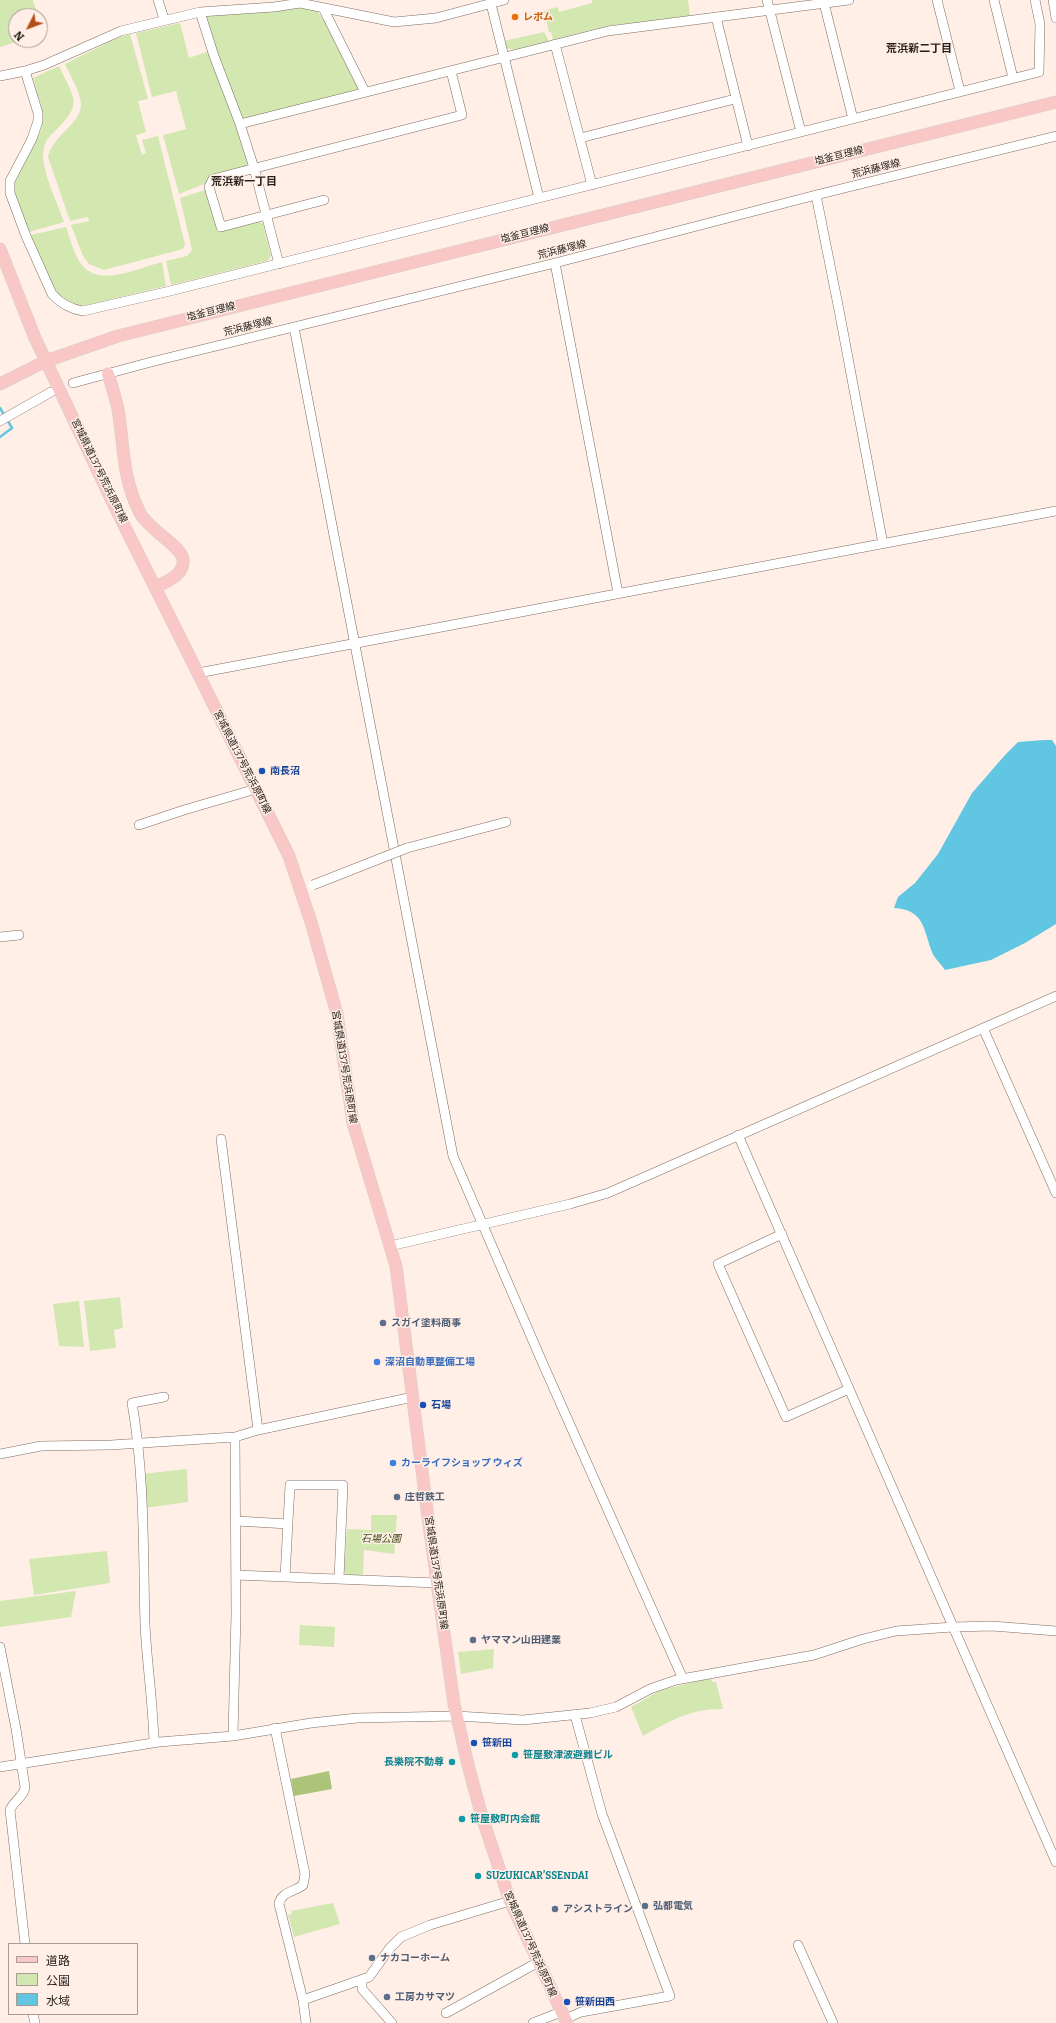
<!DOCTYPE html>
<html>
<head>
<meta charset="utf-8">
<style>
	body { margin:0 }
	#map { position:relative; width:1056px; height:2023px; overflow:hidden; background:#ffefe6; font-family:Bitter,"Noto Sans JP",serif }
	canvas { display:block }
	.legend { position:absolute; left:8px; top:1943px; width:130px; height:72px; box-sizing:border-box; background:#ffefe6; border:1px solid #a79b94; margin:0; padding:5px 7px; list-style:none; font-size:12px; color:#241d19 }
	.legend li { display:flex; align-items:center; gap:8px; height:20px }
	.legend b { width:20px; border:1px solid #a79b94 }
	.north { position:absolute; left:8px; top:8px; width:40px; height:40px; box-sizing:border-box; background:#ffefe6; border:1px solid #a79b94; border-radius:50%; rotate:228deg; font-size:11px; font-weight:700; line-height:16px; text-align:center; color:#241d19 }
	.north::after { content:''; display:block; margin:auto; width:14px; height:18px; background:#b34f19; clip-path:polygon(50% 0,100% 100%,50% 72%,0 100%) }
</style>
</head>
<body>
<div id="map">
<canvas width="1056" height="2023"></canvas>
<ul class="legend">
<li><b style="height:5px;background:#f8c7c6"></b>道路</li>
<li><b style="height:11px;background:#d3e7b0"></b>公園</li>
<li><b style="height:11px;background:#60c6e2"></b>水域</li>
</ul>
<div class="north">N</div>
</div>
<script>
const c = document.querySelector('canvas').getContext('2d');
c.lineJoin = 'round';
function paint(path, color) { c.fillStyle = color; c.fill(path, 'evenodd'); }
function trace(path, color, width, dash) { c.strokeStyle = color; c.lineWidth = width; c.lineCap = dash ? 'butt' : 'round'; c.setLineDash(dash || []); c.stroke(path); }
function drawText(font, color, halo, rows, align = 'center') {
  c.font = font + ' Bitter,"Noto Sans JP",serif'; c.lineWidth = 3; c.setLineDash([]); c.textBaseline = 'middle'; c.strokeStyle = halo; c.fillStyle = color; for (const [text, x, y, turn = 0] of rows) {
    c.save(); c.translate(x, y); c.rotate((+turn || 0) * Math.PI / 180); c.textAlign = isNaN(turn) ? turn : align; if (halo) c.strokeText(text, 0, 0); c.fillText(text, 0, 0); c.restore();
  }
}
paint(new Path2D(`
	M0 0H33L38 16H16V40H22L0 47Z
	M592 0H688L690 16 607 26 553 40 551 32H549L544 11 558 7 559 12 592 3Z
	M295 7 317 11 328 26 360 87 358 93 245 121 241 119 205 20 207 16Z
	M180 23 189 58 209 51 231 107 248 162 245 168 179 194 163 135 186 129 176 91 152 97 136 33Z
	M544 32 549 41 514 50 506 48 504 41Z
	M130 34 148 99 138 101 146 132 136 135 142 155 146 153 142 140 158 136 185 244 183 249 104 270 89 264 83 256 71 225 89 221 88 217 70 221 48 157C53 133 87 122 80 98 77 86 70 75 65 64L113 40Z
	M59 66C74 99 84 103 55 131 50 136 45 141 44 148 39 168 58 203 64 222L29 232 15 200 14 184 42 128V109L33 78Z
	M208 189 219 231 258 221 263 224 271 256 267 261 171 285 166 261 187 256 192 250 180 198Z
	M66 227C70 238 73 251 79 261 97 290 137 268 162 262L166 286 87 305C80 305 73 305 66 301 50 290 39 253 31 235Z
	M120 1297 123 1328 114 1330 116 1348 90 1351 84 1301Z
	M79 1301 84 1347 59 1346 53 1304Z
	M187 1469 188 1502 144 1508 142 1474Z
	M371 1515H397L394 1554 364 1550 363 1575H348L344 1572 347 1529 371 1530Z
	M107 1551 110 1583 34 1595 29 1559Z
	M76 1591 71 1617 0 1627V1601Z
	M300 1625 335 1627 334 1647 299 1645Z
	M494 1649 493 1668 461 1674 458 1652Z
	M711 1678 712 1682H716L723 1709C693 1708 669 1721 643 1736L631 1707 661 1690Z
	M333 1903 340 1924 294 1937 288 1915 292 1914 291 1911Z`), '#d3e7b0');
paint(new Path2D(`
	M329 1771 332 1789 294 1796 291 1779Z`), '#abc47a');
paint(new Path2D(`
	M1044 740H1052L1056 746V924L1025 943 991 960 945 970C941 964 934 958 932 952 923 929 925 910 894 908L898 897 915 883 938 854 972 793 1005 755 1018 742Z`), '#60c6e2');
trace(new Path2D(`
	M0 408 12 428 0 437`), '#60c6e2', 2.5);
const minor = new Path2D(`
	M158 0 164 19
	M767 0 801 132
	M937 0 960 91
	M994 0 1013 78
	M1053 0 1056 18
	M824 3 853 119
	M491 4 539 198
	M323 8 365 92
	M200 12 214 56 240 124 254 168 279 264
	M716 17 748 146
	M555 44 592 185
	M25 71 38 113V121L32 139 10 181V193L26 236 52 294C61 304 70 309 83 311L170 291 1039 72 1040 24 1035 0
	M0 76 25 71 44 65 121 31 200 12 274 7 300 3 394 22 436 18 504 0
	M240 124 608 31 849 0
	M580 138 735 99
	M816 195 839 310 883 544
	M324 200 221 227 209 187 213 179 462 115 451 71
	M555 263 618 593
	M294 327 453 1156 543 1364 683 1679
	M73 383 151 362 555 263 816 195 1056 136
	M0 421 51 392
	M198 673 1056 511
	M139 825 184 810 256 789
	M407 848 506 822
	M0 937 19 935
	M983 1028 1056 1193
	M738 1135 1056 1862
	M221 1139 258 1430
	M782 1234 718 1264 786 1417 849 1389
	M390 1246 570 1204 608 1193 1056 996
	M0 1454 41 1446 111 1445 235 1437 258 1430 413 1397
	M237 1521 288 1524
	M236 1575 437 1583
	M285 1577 290 1485H343L339 1579
	M0 1647 16 1729 25 1787C24 1797 14 1800 10 1810L25 1944
	M275 1728 305 1874 303 1885C294 1892 281 1892 279 1904L303 2000 306 2023
	M233 1736 236 1614 235 1437
	M154 1743C153 1703 147 1664 145 1625 143 1551 145 1477 132 1403L164 1397
	M0 1767 159 1742 233 1736 311 1723 357 1718 457 1716 523 1720 590 1713 616 1707 650 1689 676 1680 814 1655 863 1639 896 1631 953 1627 992 1626 1056 1631
	M798 1945 833 2023
	M362 1980V1989L392 2023
	M303 2000 369 1977 390 1948 401 1937 430 1925 510 1901
	M446 2013 533 1965
	M33 2014 35 2023
	M565 2019 581 2012 670 1996 602 1814 575 1715
	M533 2023 561 2012`);
const major = new Path2D(`
	M0 249 35 338 113 503 289 856 311 922 337 1014 353 1123 396 1266 427 1510 454 1704 469 1769 483 1820 510 1901 567 2023
	M108 374C112 387 117 401 119 415 124 451 123 479 140 513 149 530 181 546 183 559 185 575 167 581 156 587
	M0 384 46 361 118 336 1056 102`);
trace(minor, '#7e6d63', 10);
trace(major, '#d3d2d1', 13);
trace(minor, '#fff', 9);
trace(major, '#f8c7c6', 12);
const minorBridge = new Path2D(`
	M313 885 407 848`);
trace(minorBridge, '#7e6d63', 10, []);
trace(minorBridge, '#fff', 9);
for (const [x, y, r, color] of [
	[515,17,4,"#e8710a"],
	[262,771,4,"#1a4fb4"],
	[383,1323,4,"#5c6f8a"],
	[377,1362,4,"#3f7fe0"],
	[423,1405,4,"#1a4fb4"],
	[393,1463,4,"#3f7fe0"],
	[397,1497,4,"#5c6f8a"],
	[473,1640,4,"#5c6f8a"],
	[474,1743,4,"#1a4fb4"],
	[515,1755,4,"#0f9aa8"],
	[452,1762,4,"#0f9aa8"],
	[462,1819,4,"#0f9aa8"],
	[478,1876,4,"#0f9aa8"],
	[645,1906,4,"#5c6f8a"],
	[555,1909,4,"#5c6f8a"],
	[372,1958,4,"#5c6f8a"],
	[387,1997,4,"#5c6f8a"],
	[567,2002,4,"#1a4fb4"]
]) { const dot = new Path2D(); dot.arc(x, y, r, 0, 2 * Math.PI); c.fillStyle = color; c.fill(dot); trace(dot, '#ffefe6', 1.5); }
drawText('bold 10px', '#c56008', '#ffefe6', [
	["レポム",523,17]
], 'left');
drawText('10px', '#241d19', '#ffefe6', [
	["塩釜亘理線",839,156,-14],
	["荒浜藤塚線",876,169,-14],
	["塩釜亘理線",525,234,-14],
	["荒浜藤塚線",562,250,-14],
	["塩釜亘理線",211,312,-14],
	["荒浜藤塚線",248,327,-14],
	["宮城県道137号荒浜原町線",99,471,64],
	["宮城県道137号荒浜原町線",242,762,63],
	["宮城県道137号荒浜原町線",344,1067,81],
	["宮城県道137号荒浜原町線",436,1573,82],
	["宮城県道137号荒浜原町線",530,1944,66]
]);
drawText('bold 10px', '#164399', '#ffefe6', [
	["南長沼",270,771],
	["石場",431,1405],
	["笹新田",482,1743],
	["笹新田西",575,2002]
], 'left');
drawText('bold 10px', '#4e5e75', '#ffefe6', [
	["スガイ塗料商事",391,1323],
	["庄哲鉄工",405,1497],
	["ヤママン山田建業",481,1640],
	["弘都電気",653,1906],
	["アシストライン",563,1909],
	["ナカコーホーム",380,1958],
	["工房カサマツ",395,1997]
], 'left');
drawText('bold 10px', '#366cbe', '#ffefe6', [
	["深沼自動車整備工場",385,1362],
	["カーライフショップ ウィズ",401,1463]
], 'left');
drawText('italic 10px', '#3a4a14', '#ffefe6', [
	["石場公園",381,1539]
]);
drawText('bold 10px', '#0d838f', '#ffefe6', [
	["笹屋敷津波避難ビル",523,1755],
	["長樂院不動尊",444,1762,"right"],
	["笹屋敷町内会館",470,1819],
	["SUZUKICAR’SSENDAI",486,1876]
], 'left');
drawText('bold 11px', '#241d19', '#ffefe6', [
	["荒浜新二丁目",919,49],
	["荒浜新一丁目",244,182]
]);
</script>
</body>
</html>
